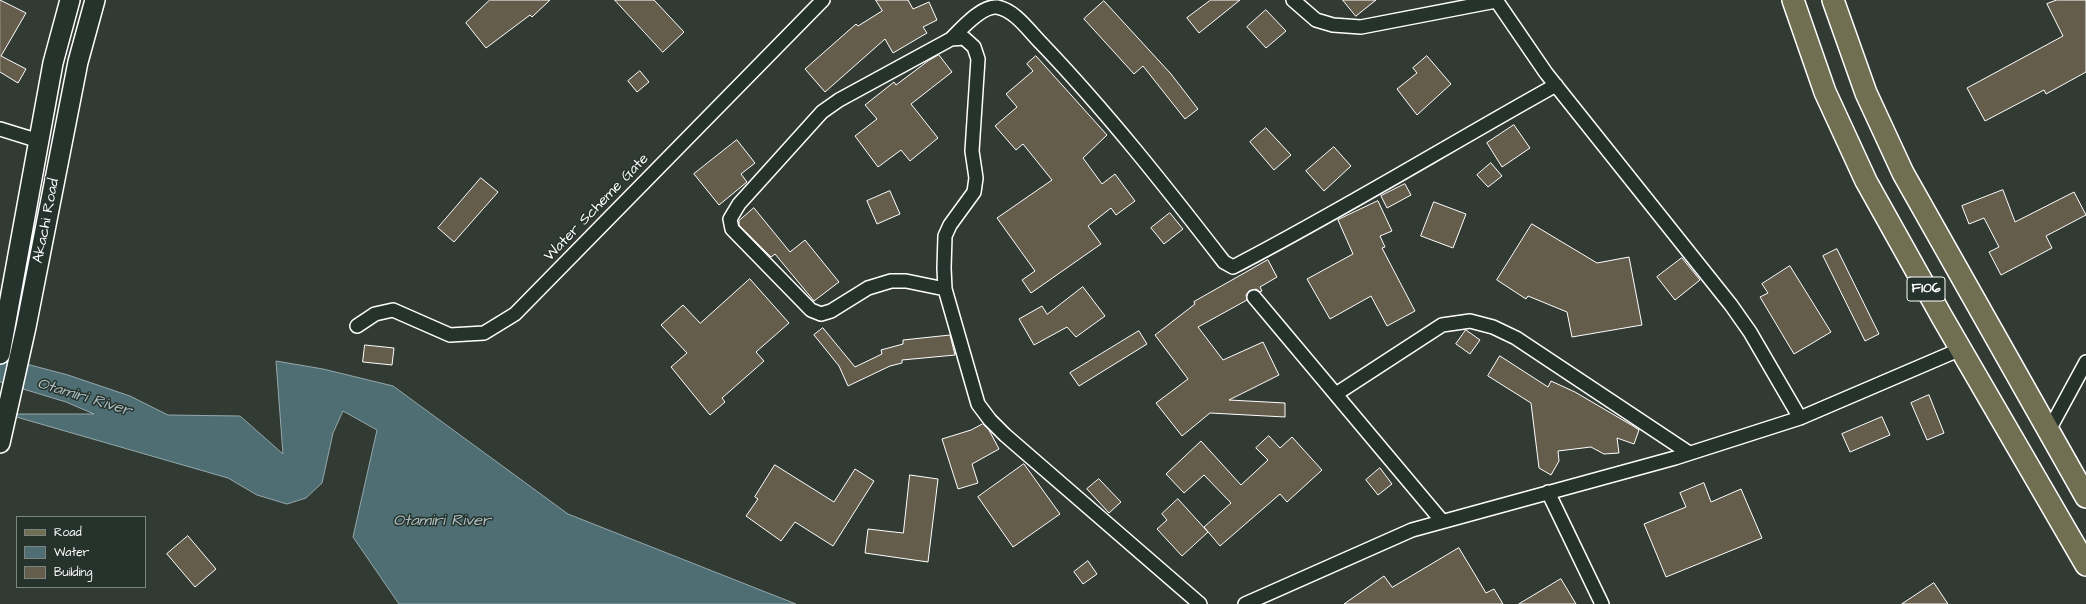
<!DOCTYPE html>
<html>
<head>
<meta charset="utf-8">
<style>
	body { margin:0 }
	#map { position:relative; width:2086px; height:604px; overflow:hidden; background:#323b33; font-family:"Architects Daughter",sans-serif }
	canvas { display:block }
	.legend { position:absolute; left:16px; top:516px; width:130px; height:72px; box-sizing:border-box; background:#26332d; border:1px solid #7d8581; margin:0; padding:5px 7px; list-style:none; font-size:12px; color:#fff }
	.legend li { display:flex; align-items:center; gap:8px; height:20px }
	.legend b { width:20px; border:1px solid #7d8581 }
</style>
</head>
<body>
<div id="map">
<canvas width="2086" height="604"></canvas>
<ul class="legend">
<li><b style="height:5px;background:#716f52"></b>Road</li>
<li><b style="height:11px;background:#4e6e74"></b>Water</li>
<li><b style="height:11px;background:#645d4c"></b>Building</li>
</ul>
</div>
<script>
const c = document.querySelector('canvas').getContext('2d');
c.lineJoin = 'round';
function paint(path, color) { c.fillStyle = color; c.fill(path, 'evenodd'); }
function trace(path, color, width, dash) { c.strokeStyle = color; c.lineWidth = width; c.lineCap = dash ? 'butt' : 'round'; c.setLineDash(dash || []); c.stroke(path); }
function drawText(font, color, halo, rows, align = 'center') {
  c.font = font + ' "Architects Daughter",sans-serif'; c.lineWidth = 3; c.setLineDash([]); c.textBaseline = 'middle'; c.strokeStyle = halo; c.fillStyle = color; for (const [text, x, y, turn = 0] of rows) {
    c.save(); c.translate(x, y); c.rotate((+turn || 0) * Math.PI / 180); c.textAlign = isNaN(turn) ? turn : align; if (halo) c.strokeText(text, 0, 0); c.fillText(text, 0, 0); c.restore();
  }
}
const water = new Path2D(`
	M0 357 68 375 130 396 168 415 240 416 283 454 276 361 323 369 393 386 568 514 796 604H399L353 537 377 430 343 411 333 433 322 483 306 498 287 504 257 495 228 478 6 414H94L66 402 0 382Z`);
paint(water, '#4e6e74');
trace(water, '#95a8ac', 1);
const building = new Path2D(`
	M0 0 26 13 1 56 26 69 18 83 0 72Z
	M490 0H550L532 17 530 15 486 48 466 23Z
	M615 0H654L684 32 663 52Z
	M876 0H908L913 9 929 2 937 20 923 27 927 33 893 53 885 39 825 92 805 69 856 24 858 26 882 11Z
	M1211 0H1240L1199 33 1187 18Z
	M1343 0H1376L1356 16Z
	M2057 0H2086V72L2046 94 2044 90 1985 121 1967 88 2063 36 2047 4Z
	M1104 1 1171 74 1198 109 1185 119 1143 66 1134 74 1084 19Z
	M1266 10 1286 31 1266 48 1247 27Z
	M939 55 952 72 911 104 938 138 910 161 901 150 878 167 855 136 877 119 865 105 894 82 896 85 928 61Z
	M1036 56 1107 135 1083 158 1102 184 1115 174 1135 201 1116 215 1111 208 1088 226 1101 244 1031 293 1022 280 1035 271 997 218 1052 180 1023 144 1016 150 995 126 1017 107 1006 94 1033 71 1027 64Z
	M1427 56 1451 84 1417 115 1397 89 1417 73 1413 68Z
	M640 71 649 82 637 92 628 81Z
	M1514 125 1530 148 1502 167 1487 143Z
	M1266 128 1291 155 1274 170 1250 142Z
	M737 140 755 163 741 174 747 182 719 205 694 174Z
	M1334 147 1351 166 1324 191 1306 171Z
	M1491 163 1502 176 1488 187 1477 175Z
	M481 178 498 192 454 242 438 228Z
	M1405 184 1411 195 1387 208 1381 196Z
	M2003 190 2015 222 2074 192 2086 215 2046 236 2052 248 2001 275 1989 252 1999 247 1984 218 1969 224 1962 206Z
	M890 191 900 214 877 224 867 201Z
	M1378 201 1392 231 1380 236 1385 247 1382 248 1415 311 1387 326 1371 296 1330 319 1307 279 1353 254 1338 220Z
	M1434 202 1466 214 1453 248 1421 236Z
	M754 208 790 252 805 240 839 282 814 301 775 254 771 257 739 225V221Z
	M1170 213 1183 229 1164 244 1151 228Z
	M1532 224 1597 263 1629 257 1642 325 1572 337 1567 312 1528 296 1526 299 1497 280Z
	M1837 249 1879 334 1865 341 1823 256Z
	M1682 258 1700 280 1675 300 1657 277Z
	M1268 260 1277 277 1260 287 1262 291 1260 292 1256 289 1249 291 1246 295 1247 300 1198 327 1223 360 1263 342 1279 375 1229 400 1285 403V417L1210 413 1182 436 1156 403 1188 379 1155 335 1195 304 1194 302Z
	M1790 266 1831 332 1794 354 1760 297 1768 293 1762 284Z
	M750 279 789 323 756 352 764 361 722 398 725 402 710 415 671 367 687 353 661 325 683 305 700 323Z
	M1083 287 1105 316 1076 337 1067 327 1034 345 1019 319 1042 306 1047 314Z
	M823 328 855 367 882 354 881 350 903 344V340L950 335 955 355 902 360V363L890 366 848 386 839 366 814 335Z
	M1466 330 1480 340 1470 354 1456 344Z
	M1139 331 1147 344 1079 386 1070 373Z
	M365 345 394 348 392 365 363 362Z
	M1500 356 1548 387 1551 381 1575 392 1633 426 1639 430 1634 444 1617 438 1619 453 1604 454 1591 447 1558 451 1559 461 1551 475 1539 468 1531 403 1488 376Z
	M1929 395 1944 433 1927 440 1911 403Z
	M1882 417 1890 435 1850 452 1842 434Z
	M983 424 989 430 999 449 972 464 978 483 958 489 942 439 971 430Z
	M1269 436 1280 448 1292 437 1322 470 1287 502 1280 494 1220 546 1204 527 1231 503 1204 475 1184 493 1166 474 1201 441 1241 485 1268 460 1256 448Z
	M1024 464 1060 514 1013 547 978 497Z
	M775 465 834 502 855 469 874 481 833 546 795 522 781 541 746 516 758 499 755 497Z
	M1380 468 1392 484 1378 495 1366 480Z
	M910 475 938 479 928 562 865 553 868 529 903 533Z
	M1099 479 1121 502 1109 513 1087 489Z
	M1704 483 1711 502 1741 489 1762 538 1666 577 1644 524 1686 507 1680 493Z
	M1178 499 1208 532 1182 556 1157 529 1167 520 1162 514Z
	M188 536 216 569 195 587 167 554Z
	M1459 548 1486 593 1494 589 1503 604H1344L1384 576 1392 587Z
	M1088 561 1097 574 1083 584 1074 572Z
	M1561 579 1576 604H1519Z
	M1934 583 1948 604H1902Z`);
paint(building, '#645d4c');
trace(building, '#fff', 1);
const minor = new Path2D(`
	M1293 0 1316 20 1333 25 1361 27 1496 1
	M1496 0 1546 73 1731 305 1750 332 1800 418
	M951 39C961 29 982 5 997 7 1015 10 1029 31 1041 43 1107 112 1166 187 1224 262L1233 267C1343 210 1448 145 1556 85
	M0 129 39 141
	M945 289 906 281H891L868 288 831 311 821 314 811 310 732 229 730 219 739 204 822 112 839 100 951 39 964 38 974 47 978 59 972 151 976 178 974 192 950 225 945 236 944 268 945 289 978 404 990 420 1005 435 1200 604
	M1254 297 1442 521
	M357 326 375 314 393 310 450 335 484 333 515 314 823 0
	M1336 394 1442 325 1470 321 1493 327 1516 338 1689 453
	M2048 432 2086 362
	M1548 492 1602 604
	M1245 604 1412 530 1675 458 1800 418 1961 349`);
const secondary = new Path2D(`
	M0 354 53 63 70 0
	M0 443 26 327 78 62 95 0`);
const primary = new Path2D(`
	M1793 0 1825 92 1866 181 1942 317 2086 565
	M1833 0 1866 93 1903 173 2086 497`);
trace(minor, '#fff', 16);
trace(secondary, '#fff', 22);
trace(primary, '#fff', 24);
trace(minor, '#26332d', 13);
trace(secondary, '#26332d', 19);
trace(primary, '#716f52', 21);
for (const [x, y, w] of [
	[1926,289,38]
]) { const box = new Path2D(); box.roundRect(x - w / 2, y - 12, w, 24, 3); c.fillStyle = '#26332d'; c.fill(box); trace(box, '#fff', 1); }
drawText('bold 14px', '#fff', null, [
	["F106",1926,289]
]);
drawText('15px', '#fff', '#26332d', [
	["Water Scheme Gate",597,208,-46],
	["Akachi Road",47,221,-79]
]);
drawText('italic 16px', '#afbec0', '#26332d', [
	["Otamiri River",84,398,17],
	["Otamiri River",442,522]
]);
</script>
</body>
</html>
